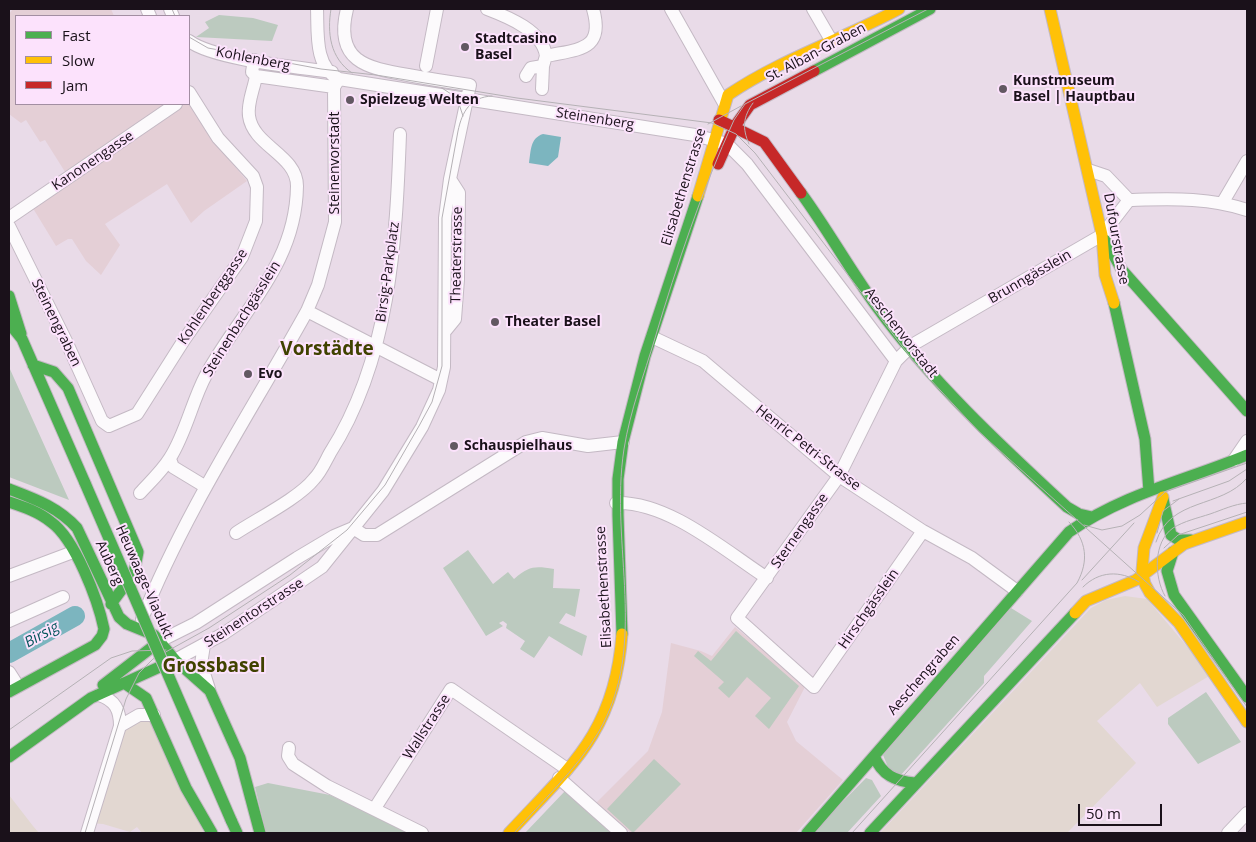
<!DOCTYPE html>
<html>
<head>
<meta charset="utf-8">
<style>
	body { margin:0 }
	#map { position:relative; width:1256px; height:842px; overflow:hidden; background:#e9dbe8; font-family:"Open Sans",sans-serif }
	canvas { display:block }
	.frame { position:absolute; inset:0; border:10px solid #1a111a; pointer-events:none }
	.legend { position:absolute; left:15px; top:15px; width:175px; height:90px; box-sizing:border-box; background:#fce2fc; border:1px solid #a28ea2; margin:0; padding:6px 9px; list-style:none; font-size:15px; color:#1a111a }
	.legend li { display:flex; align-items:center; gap:10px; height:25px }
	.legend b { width:25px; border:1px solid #a28ea2 }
	.scale { position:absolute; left:1078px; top:804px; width:84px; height:22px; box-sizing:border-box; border:2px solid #1a111a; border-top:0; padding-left:6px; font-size:15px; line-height:18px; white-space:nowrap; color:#1a111a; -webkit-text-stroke:4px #fce2fc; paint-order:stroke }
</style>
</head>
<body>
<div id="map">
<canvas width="1256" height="842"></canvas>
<div class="frame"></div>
<ul class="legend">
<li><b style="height:6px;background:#4caf50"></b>Fast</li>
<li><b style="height:6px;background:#ffc107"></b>Slow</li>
<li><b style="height:6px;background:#c62828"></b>Jam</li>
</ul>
<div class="scale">50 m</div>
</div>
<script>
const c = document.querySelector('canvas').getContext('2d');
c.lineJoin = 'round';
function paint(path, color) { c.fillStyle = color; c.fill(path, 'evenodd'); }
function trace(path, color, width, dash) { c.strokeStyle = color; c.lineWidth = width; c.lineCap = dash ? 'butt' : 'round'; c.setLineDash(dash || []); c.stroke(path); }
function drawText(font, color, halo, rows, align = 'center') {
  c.font = font + ' "Open Sans",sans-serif'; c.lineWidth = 4; c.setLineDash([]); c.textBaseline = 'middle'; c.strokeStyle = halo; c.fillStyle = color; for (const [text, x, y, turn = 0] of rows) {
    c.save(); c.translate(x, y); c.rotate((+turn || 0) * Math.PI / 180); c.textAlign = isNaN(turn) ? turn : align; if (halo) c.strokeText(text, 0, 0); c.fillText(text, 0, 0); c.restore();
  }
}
paint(new Path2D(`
	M1125 596 1147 599 1211 675 1157 707 1140 683 1097 721 1136 763 1067 833H880L1091 608 1106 600Z
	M148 717 204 833H142L137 827 130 832 103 824 89 823 119 726Z
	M9 795 33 826 39 833H9Z`), '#e2d7d1');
paint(new Path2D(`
	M13 9H111L114 16H16V104H171L67 175 45 140 40 142 26 120 21 123 9 114V14Z
	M189 102 216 144 247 181 204 211 191 223 167 184 105 224 120 245 101 275 86 261 72 239H68L56 246 31 205 180 104Z
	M735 627 806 685 787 722 796 741 843 780 796 833H631L596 803 648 751 662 712 671 643 701 651 712 656Z`), '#e4cfd6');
paint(new Path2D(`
	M219 15 253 18 278 25 272 41 196 37 209 28 205 22Z
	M9 367 69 500 9 477Z
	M468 550 493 584 508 572 514 579C530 566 534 566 554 569L553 588 580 589 575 617 566 613 559 623 587 636 582 656 549 636 534 658 520 649 525 641 506 628 507 624 503 621 499 623 503 626 486 636 443 568Z
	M1011 608 1032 621 984 676V683L900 776 890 772 883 755Z
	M736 631 799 686 769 729 755 716 771 698 747 677 729 698 718 688 724 682 694 656 698 651 711 661Z
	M1206 692 1241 742 1198 764 1168 724V718Z
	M654 759 681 784 633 833 607 809Z
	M866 778 872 780 881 796 847 833H812Z
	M268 783 330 795 409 833H266L255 787Z
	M565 791 613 833H525Z`), '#bccabf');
paint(new Path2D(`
	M543 134 561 137 558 157 548 166 529 163C531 151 530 138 543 134Z`), '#7cb5bf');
trace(new Path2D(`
	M9 653 75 616`), '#7cb5bf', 20);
const street = new Path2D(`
	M147 9 150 16
	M170 9 173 16
	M317 9C318 32 314 67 339 79L695 135 727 144 747 164 896 361
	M487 9C508 17 543 31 546 56
	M671 9 724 103
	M813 9 831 40
	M189 41C215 60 298 67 332 72
	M426 66 437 9
	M256 76 334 87
	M526 76 531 68 543 66
	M542 89 543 66 546 56C578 49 605 51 593 9
	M1088 170 1106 176 1129 200
	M1129 200C1170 199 1208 197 1247 210
	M1223 202 1247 161
	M9 218 176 104
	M9 226 67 343 102 421 109 426 137 414 184 340 242 257 256 221 257 187 253 176 218 138 189 92
	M307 311 441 380
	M446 330 455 319 458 279 459 193 450 179
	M652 337 703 361 839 476 923 531 972 558 1017 591
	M170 459 173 467 206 487
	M1234 460 1247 441
	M140 493C150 482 162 471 170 458 186 433 192 401 206 375 241 311 296 265 297 186 297 155 253 146 249 116 247 103 254 89 256 76L252 72 254 60
	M616 503C668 501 724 550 767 578
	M353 528 364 535H377L526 442 542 438 588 446 623 442
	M923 531 814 687 737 618 839 476 896 361 912 345 1102 235 1129 200
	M236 533C257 519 299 498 314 479 321 472 325 462 330 453 390 359 396 243 400 134
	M9 576 73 552
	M142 619C185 511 251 412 307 311L318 285 335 222 334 87 339 79
	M9 621 63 597
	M160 641 196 623 297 558 334 536 353 528
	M204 645 201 664 209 689
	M175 660 223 634 322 567 383 491 422 427 439 390 444 367 445 218 450 179 470 85C449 82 429 79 408 75 366 68 334 61 347 9
	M9 672 18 686
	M120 726 139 715H154
	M289 748 288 756 293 764 327 786 422 833
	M559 778 621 833
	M375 808 451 689 567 769
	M87 833 120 726C120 710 115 700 99 695
	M1228 833 1247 813`);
const fast = new Path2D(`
	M814 71 930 9
	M801 193C828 230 850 270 877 307 931 381 1000 445 1067 507L1079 514 1092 517
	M1105 240 1122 270 1247 411
	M9 296 21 334
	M1114 303 1145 439 1149 491
	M9 323 22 339 85 483
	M33 365 54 372 68 388 138 552 134 573 111 604
	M9 489C35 499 58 507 77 528L119 617 127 624 154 635 175 660 210 691 240 758 260 833
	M1163 499 1171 535 1179 540H1191
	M9 502C24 507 39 512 51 522 75 539 98 600 104 629L102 636 95 645 9 692
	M1173 552 1167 571 1174 595 1247 697
	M622 634 618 515V479L623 442 645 356 698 196
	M124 683 146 698 186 788 212 833
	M103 685 160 641
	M874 756C882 775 895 781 915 783
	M9 757 91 698 175 660
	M231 820 237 833
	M807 833 1069 532C1123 494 1187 480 1247 455
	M870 833 1075 613`);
const slow = new Path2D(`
	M1050 9 1102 235 1105 275 1114 303
	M698 196 728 95C781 59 843 39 899 9
	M1163 497 1144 548 1142 571 1145 584 1150 593 1179 623 1247 722
	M1075 613 1086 601 1136 580 1184 544 1247 522
	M509 833C571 766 615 732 622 634`);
const jam = new Path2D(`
	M719 120 764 142 801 193
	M718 164 735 126 750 105 814 71`);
trace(street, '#c4b9c4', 14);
trace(fast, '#c4b9c4', 13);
trace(slow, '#c4b9c4', 13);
trace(jam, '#c4b9c4', 13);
trace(street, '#fcfafc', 12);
trace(fast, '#4caf50', 11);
trace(slow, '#ffc107', 11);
trace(jam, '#c62828', 11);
trace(new Path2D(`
	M172 9 175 16
	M331 9C327 33 330 58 352 73
	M189 37 208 48 321 69 376 75 517 98 712 123 736 134 755 153 915 363 979 432 1183 615 1247 707
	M442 88 457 98 463 116
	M708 124 741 106
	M749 144C742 128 743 117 753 103
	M1173 501 1229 481 1247 469
	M1084 525 1102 530 1122 526 1140 515 1165 492 1247 463
	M1157 533 1163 511 1179 499
	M1156 542C1170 497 1221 509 1247 478
	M1164 548 1178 535 1247 512
	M1082 580 1134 523
	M1083 587C1099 571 1120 570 1139 582
	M1165 596C1154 577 1153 542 1173 528 1184 521 1198 518 1210 514 1222 510 1234 504 1247 503
	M9 730 111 658 132 651 166 650
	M85 833 126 699 139 673 153 659 209 628 290 575 347 530 385 485 419 426 432 402 442 366V218L458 131C462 112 470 97 492 96
	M514 833C541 802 577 769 598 733 650 645 609 546 624 449 630 411 644 375 655 338 677 264 702 190 734 120L745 104 928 9
	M852 833 1077 583C1089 561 1087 541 1069 522`), '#b5b1b5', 1);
const fastBridge = new Path2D(`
	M85 483 231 820`);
trace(fastBridge, '#c4b9c4', 13, []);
trace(fastBridge, '#4caf50', 11);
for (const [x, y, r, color] of [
	[465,47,5,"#625862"],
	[1003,89,5,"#625862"],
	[350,100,5,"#625862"],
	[495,322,5,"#625862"],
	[248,374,5,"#625862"],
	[454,446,5,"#625862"]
]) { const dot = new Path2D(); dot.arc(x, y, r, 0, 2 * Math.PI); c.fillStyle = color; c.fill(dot); trace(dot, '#fce2fc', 2); }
drawText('bold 14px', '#1a111a', '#fce2fc', [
	["Stadtcasino",475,39],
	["Basel",475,55],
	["Kunstmuseum",1013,81],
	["Basel | Hauptbau",1013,97],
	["Spielzeug Welten",360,100],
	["Theater Basel",505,322],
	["Evo",258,374],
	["Schauspielhaus",464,446]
], 'left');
drawText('14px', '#1a111a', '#fce2fc', [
	["St. Alban-Graben",816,53,-28],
	["Kohlenberg",253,59,11],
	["Steinenberg",595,119,9],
	["Kanonengasse",93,161,-34],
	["Steinenvorstadt",335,163,-90],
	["Elisabethenstrasse",684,187,-73],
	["Dufourstrasse",1116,239,80],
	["Theaterstrasse",457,255,-89],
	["Birsig-Parkplatz",388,272,-82],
	["Brunngässlein",1030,277,-30],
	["Kohlenberggasse",213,297,-56],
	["Steinenbachgässlein",242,319,-58],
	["Steinengraben",56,323,64],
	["Aeschenvorstadt",901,333,52],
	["Henric Petri-Strasse",808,448,38],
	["Sternengasse",800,531,-55],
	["Auberg",109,563,65],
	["Heuwaage-Viadukt",144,582,66],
	["Elisabethenstrasse",604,587,-93],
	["Hirschgässlein",869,609,-55],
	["Steinentorstrasse",254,613,-33],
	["Aeschengraben",924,675,-49],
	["Wallstrasse",427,727,-57]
]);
drawText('italic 15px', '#04565c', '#fce2fc', [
	["Birsig",42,635,-29]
]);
drawText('bold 19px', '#404200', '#fce2fc', [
	["Vorstädte",327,350],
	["Grossbasel",214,667]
]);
</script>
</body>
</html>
